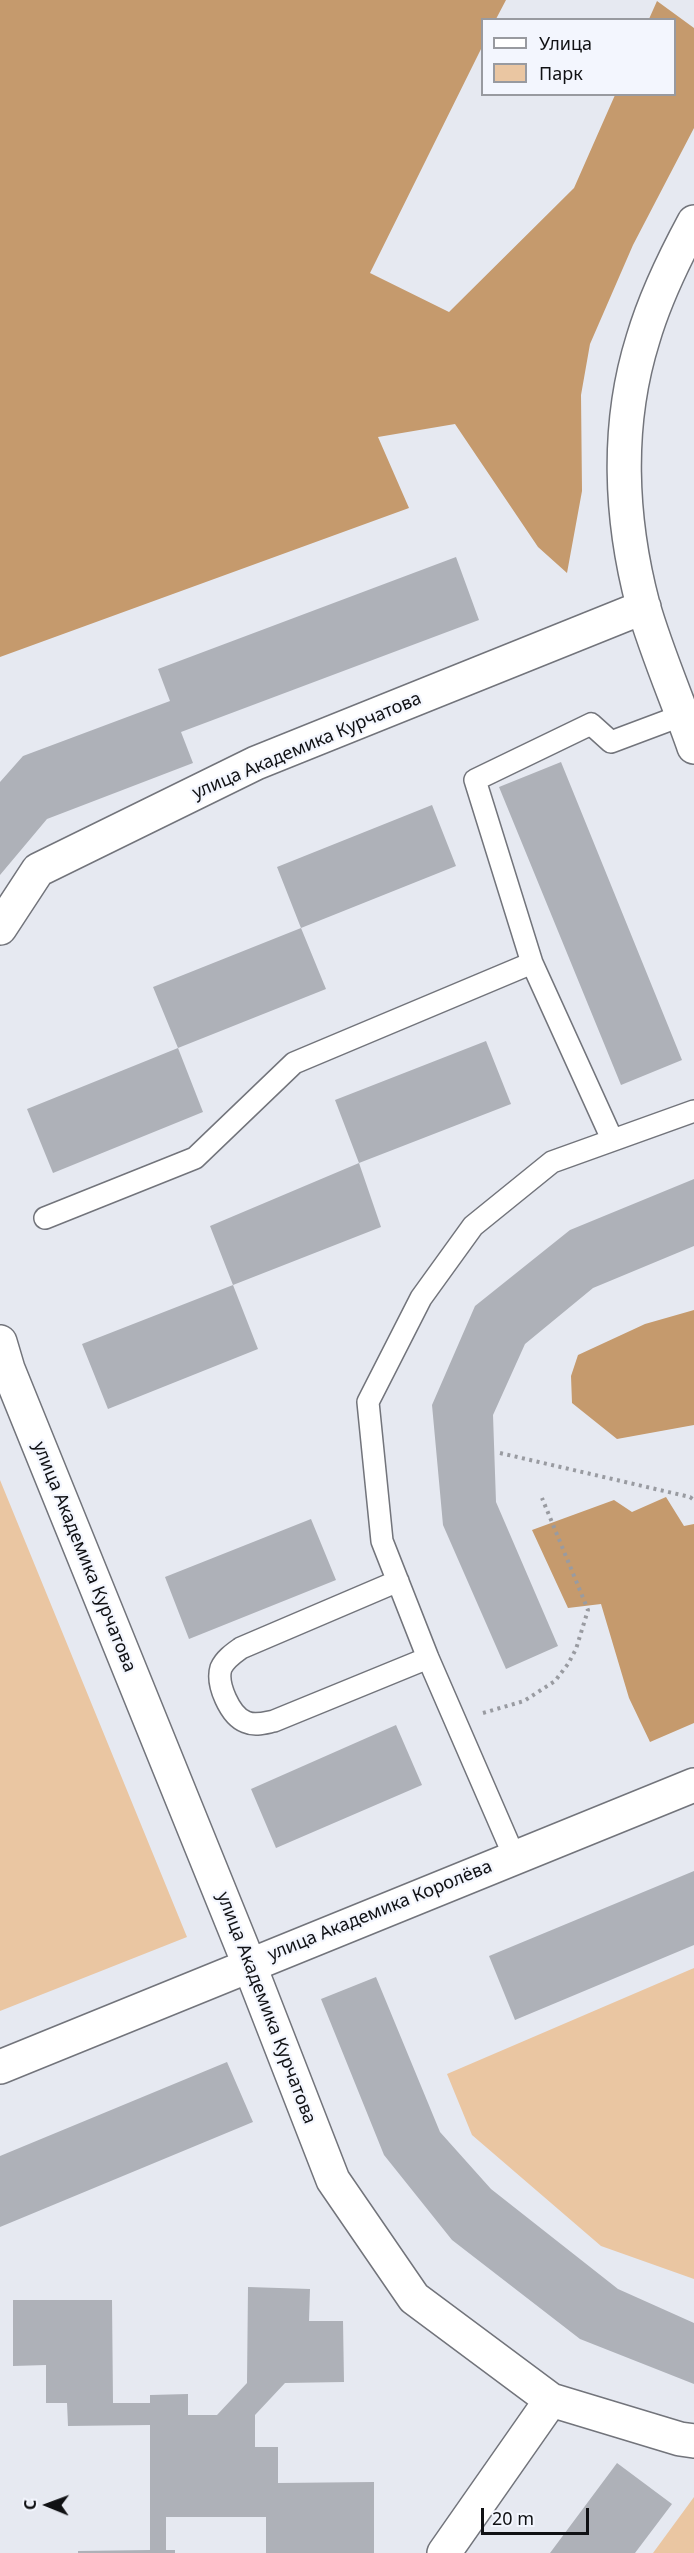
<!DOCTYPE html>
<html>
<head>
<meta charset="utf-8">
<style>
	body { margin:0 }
	#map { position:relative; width:694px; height:2553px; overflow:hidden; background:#e6e9f1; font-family:"Noto Sans",sans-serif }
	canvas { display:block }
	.legend { position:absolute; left:481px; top:18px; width:195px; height:78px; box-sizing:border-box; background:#f3f6fe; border:2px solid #989aa0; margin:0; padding:8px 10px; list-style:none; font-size:18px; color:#101114 }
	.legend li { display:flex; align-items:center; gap:12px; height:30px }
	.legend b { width:30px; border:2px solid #989aa0 }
	.north { position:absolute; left:18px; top:2475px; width:60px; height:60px; -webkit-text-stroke:4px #f3f6fe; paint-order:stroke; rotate:271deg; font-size:16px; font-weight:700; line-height:24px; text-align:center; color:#101114 }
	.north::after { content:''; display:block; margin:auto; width:21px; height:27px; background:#101114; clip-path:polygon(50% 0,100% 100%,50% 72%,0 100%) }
	.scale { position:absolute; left:481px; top:2508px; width:108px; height:27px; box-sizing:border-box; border:3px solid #101114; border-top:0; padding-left:8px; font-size:18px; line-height:21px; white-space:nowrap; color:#101114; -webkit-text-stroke:4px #f3f6fe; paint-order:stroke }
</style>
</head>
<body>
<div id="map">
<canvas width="694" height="2553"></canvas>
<ul class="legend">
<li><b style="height:8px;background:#fff"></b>Улица</li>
<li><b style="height:16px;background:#eac6a2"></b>Парк</li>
</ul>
<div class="north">С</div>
<div class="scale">20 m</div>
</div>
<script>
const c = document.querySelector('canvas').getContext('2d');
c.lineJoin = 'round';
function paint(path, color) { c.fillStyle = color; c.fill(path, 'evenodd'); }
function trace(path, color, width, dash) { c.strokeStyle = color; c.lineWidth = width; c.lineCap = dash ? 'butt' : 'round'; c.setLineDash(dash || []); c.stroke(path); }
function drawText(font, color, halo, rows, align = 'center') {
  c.font = font + ' "Noto Sans",sans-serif'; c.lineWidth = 4.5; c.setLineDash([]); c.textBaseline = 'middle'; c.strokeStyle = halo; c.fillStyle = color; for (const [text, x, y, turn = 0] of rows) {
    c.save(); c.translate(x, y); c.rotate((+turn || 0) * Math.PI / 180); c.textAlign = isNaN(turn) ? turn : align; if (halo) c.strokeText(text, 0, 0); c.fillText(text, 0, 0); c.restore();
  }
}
paint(new Path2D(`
	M0 1480 187 1937 0 2011Z
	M694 1968V2279L601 2246 472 2135 447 2074Z
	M694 2497V2553H653Z`), '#eac6a2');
paint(new Path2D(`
	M0 0H506L496 19 482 20V47L370 273 449 312 574 188 615 95 674 94V20L649 19 657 1 694 28V128L633 245 590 344 581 395 582 491 567 573 538 547 455 424 378 437 409 508 0 657Z
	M694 1310V1425L617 1439 572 1403 571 1376 578 1355 645 1324Z
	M666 1497 684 1526 694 1524V1723L650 1742 629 1698 601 1604 568 1608 532 1530 614 1500 632 1512Z`), '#c59a6d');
paint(new Path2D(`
	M456 557 479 620 181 732 193 763 47 819 0 875V782L23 756 170 701 158 669Z
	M561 762 682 1060 621 1085 499 787Z
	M432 805 456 866 301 928 326 989 178 1048 153 987 301 928 277 867Z
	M486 1041 511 1104 359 1163 335 1100Z
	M178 1048 203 1112 53 1173 27 1109Z
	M359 1163 381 1227 233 1285 210 1226Z
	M694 1179V1246L593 1288 525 1344 493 1415 496 1502 558 1646 506 1669 443 1525 432 1405 475 1306 570 1230Z
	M233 1285 258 1349 108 1409 82 1344Z
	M311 1519 336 1580 189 1639 165 1577Z
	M396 1725 422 1785 276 1848 251 1789Z
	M694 1871V1945L515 2020 489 1956Z
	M376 1977 440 2132 491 2189 618 2289 694 2323V2384L580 2339 452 2240 384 2155 321 1999Z
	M227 2062 253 2122 0 2227V2156Z
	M248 2287 310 2289 309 2321H343L344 2382 285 2383 255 2415V2447H278V2483L374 2482V2553H266V2517H166V2550H175V2553H78V2551L150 2550V2425L68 2426 67 2403H46V2365L13 2366V2300H112L113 2403H150V2395L188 2394V2415H217L247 2383Z
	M617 2463 672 2504 635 2553H550Z`), '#aeb1b8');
const lane = new Path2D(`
	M532 963 475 780 591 724 611 742 683 715
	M45 1218 195 1158 294 1063 532 963 612 1139
	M398 1581 241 1648C234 1653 225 1659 221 1668 216 1684 230 1716 246 1722 255 1726 264 1723 274 1721L428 1658
	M514 1856 428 1658 382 1541 368 1402 421 1298 473 1226 552 1162 694 1111`);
const street = new Path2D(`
	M694 222C674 259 655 298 643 339 616 425 620 518 643 605 656 651 678 701 694 747
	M0 928 38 870 256 763 644 607
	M0 1342 8 1369 249 1964 333 2180 414 2298 551 2400 680 2439 694 2441
	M0 2067 694 1785
	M444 2553 551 2400`);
trace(lane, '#72747b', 24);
trace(street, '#72747b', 36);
trace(new Path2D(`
	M500 1453 690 1497 694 1500
	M483 1713 524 1701 555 1681 568 1664 576 1649 588 1610 542 1498`), '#999ba1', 4, [3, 4.5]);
trace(lane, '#fff', 21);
trace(street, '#fff', 33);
drawText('18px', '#101114', '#f3f6fe', [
	["улица Академика Курчатова",307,746,-23],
	["улица Академика Курчатова",84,1557,68],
	["улица Академика Королёва",380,1911,-22],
	["улица Академика Курчатова",266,2008,69]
]);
</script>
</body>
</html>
